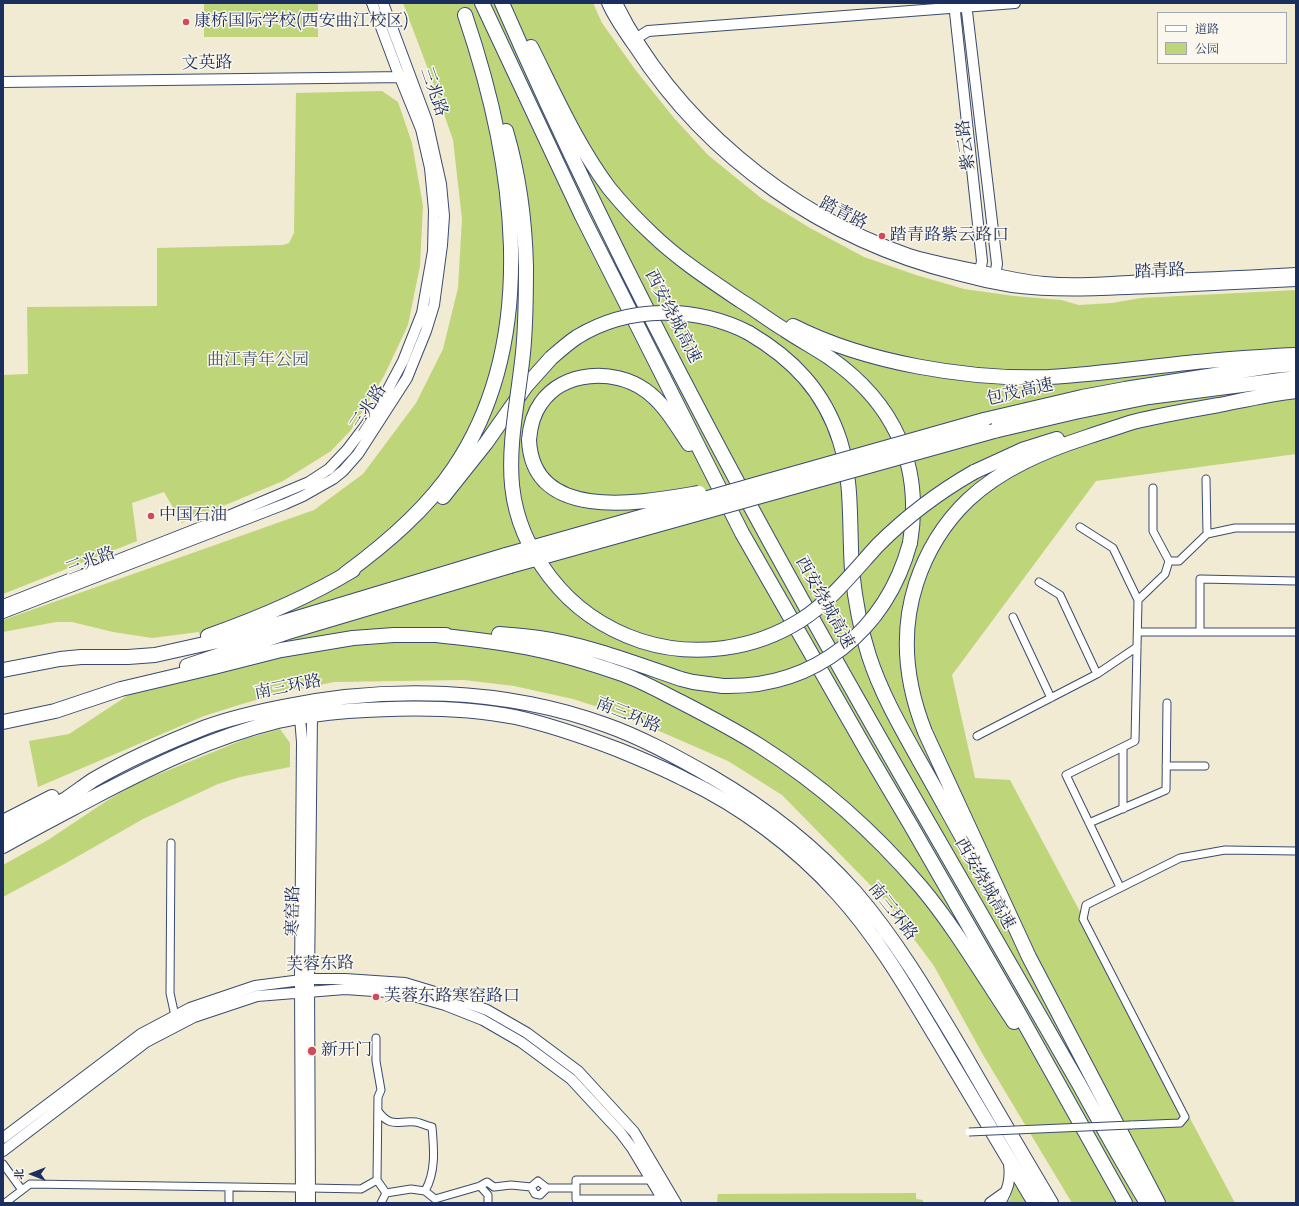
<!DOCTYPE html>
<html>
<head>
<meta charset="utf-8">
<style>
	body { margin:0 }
	#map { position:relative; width:1299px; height:1206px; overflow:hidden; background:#f0ebd2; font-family:Cardo,"Noto Serif SC",serif }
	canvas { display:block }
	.frame { position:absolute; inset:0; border:4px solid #1b2f5e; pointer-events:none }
	.legend { position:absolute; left:1157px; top:12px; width:130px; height:52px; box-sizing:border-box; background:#fbf7ec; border:1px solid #a1a7b3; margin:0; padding:5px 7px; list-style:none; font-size:12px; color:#1b2f5e }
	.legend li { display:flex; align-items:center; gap:8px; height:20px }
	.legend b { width:20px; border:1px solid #a1a7b3 }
	.north { position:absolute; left:12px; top:1154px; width:40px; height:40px; -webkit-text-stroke:3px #fbf7ec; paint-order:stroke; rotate:270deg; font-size:11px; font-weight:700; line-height:16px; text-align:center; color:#1b2f5e }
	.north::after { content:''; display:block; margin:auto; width:14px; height:18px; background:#1b2f5e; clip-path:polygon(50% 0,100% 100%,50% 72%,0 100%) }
</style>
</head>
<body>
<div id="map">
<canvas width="1299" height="1206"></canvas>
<div class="frame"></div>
<ul class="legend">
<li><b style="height:5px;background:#fff"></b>道路</li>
<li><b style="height:11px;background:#bed57a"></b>公园</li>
</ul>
<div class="north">北</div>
</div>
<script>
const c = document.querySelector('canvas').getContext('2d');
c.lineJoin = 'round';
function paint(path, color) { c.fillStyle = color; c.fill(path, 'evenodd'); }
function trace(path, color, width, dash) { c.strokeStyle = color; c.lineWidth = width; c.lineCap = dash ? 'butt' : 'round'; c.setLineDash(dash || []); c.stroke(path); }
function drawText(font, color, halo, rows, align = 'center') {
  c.font = font + ' Cardo,"Noto Serif SC",serif'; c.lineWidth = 3; c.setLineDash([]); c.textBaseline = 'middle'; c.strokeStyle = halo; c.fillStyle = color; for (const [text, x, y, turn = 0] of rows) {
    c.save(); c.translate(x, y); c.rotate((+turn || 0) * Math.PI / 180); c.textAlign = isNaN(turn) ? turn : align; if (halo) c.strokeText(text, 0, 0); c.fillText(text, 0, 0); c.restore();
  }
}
paint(new Path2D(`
	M204 3H318V37H204Z
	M403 3H593L602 23 637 72 674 118 708 155 761 198 810 228 864 257 916 275 964 289 1014 296 1061 300 1079 305 1112 303 1141 298 1296 290V454L1096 481 952 675 975 778 1010 780 1235 1203H1072L982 1053 934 966 885 900 782 795 728 761 620 714 573 699 514 686 464 680 334 682 285 692 242 704 204 716 38 787 29 741 69 734 127 696 147 686 207 673 199 632 152 638 113 632 72 622H56L3 632V620L314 510 363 474 416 403 443 349 458 288 462 219 453 140 434 85Z
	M382 91 398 102 412 143 423 206 420 266 408 325 384 376 351 430 331 451 283 481 182 523 164 492 132 503 137 541 3 594V375L28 374 27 307 157 306V248L283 245 289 243 294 233 296 93Z
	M280 729 290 743V767L240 777 218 784 143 819 68 862 3 897V865L48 840 108 800 137 783 245 739Z
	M1014 1181 1027 1203H1007L1010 1199Z
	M916 1193V1199L923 1200V1203L717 1202 718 1194Z`), '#bed57a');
const street = new Path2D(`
	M1206 479 1207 534
	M1153 488V531L1169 561
	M1080 527 1113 548 1138 600
	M1039 582 1060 595 1097 674
	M1013 617 1051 698
	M1138 632H1296
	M1200 632V579L1296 581
	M977 736 1097 674 1137 647
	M1166 766H1205
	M1123 809V747
	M1089 823 1166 790 1167 703
	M171 843 170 993 175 1016
	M1120 887 1066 775 1135 741 1138 600 1165 574 1169 561H1179L1207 534 1235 528H1296
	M376 1038V1061L381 1090 378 1097 377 1180
	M378 1111C391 1129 398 1120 416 1122 421 1123 427 1126 432 1127 434 1149 436 1172 425 1191
	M1131 1125 1180 1123 1185 1117 1083 919 1086 905 1180 858 1225 850 1296 851
	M3 1164 22 1190
	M480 1186 488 1195V1203
	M531 1187 535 1194 540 1195 547 1188
	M310 1188 361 1189 377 1180 386 1193 411 1189 425 1191 435 1199 480 1186 487 1182 494 1187 511 1185 531 1187 538 1181 547 1188H576V1180H651
	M576 1188V1199H663
	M5 1203 30 1184 301 1188
	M229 1203V1187
	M381 1203 386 1193`);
const secondary = new Path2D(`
	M607 3C614 19 624 33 634 47 708 162 825 242 957 275 975 280 993 284 1012 287 1058 293 1105 290 1152 288 1200 286 1248 283 1296 281
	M617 3C674 118 788 212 909 254 931 261 955 265 978 270 1000 275 1022 280 1044 282 1078 285 1113 282 1146 280 1196 278 1246 276 1296 273
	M954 3 982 261 979 277
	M966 3 997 264 994 281
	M632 41 648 31 1015 3
	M3 82 405 77
	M3 605 209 524 309 482 329 469 347 450 366 425 385 395 403 361 422 313 433 251 434 210 430 168 421 129 397 70 372 3
	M3 613 285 504 303 496 333 479 343 471 358 454 407 378 426 331 434 305 442 245 444 216 441 184 427 121 383 3
	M300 717 302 742 300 979 301 1203
	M3 1138 141 1034 190 1008 255 986 309 979H345L405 983 448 996 487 1010 527 1033 578 1071 634 1132 676 1203
	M3 1151 146 1042 194 1017 257 996 345 989 403 993 445 1005 483 1020 521 1042 571 1079 620 1132 632 1148 665 1203
	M310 1203 309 979 312 715
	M990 1203 1004 1193
	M1000 1203C1008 1189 1011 1180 1009 1164`);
const highway = new Path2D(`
	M482 3 582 216 742 533 868 753 910 824 1017 1010 1125 1203
	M502 3C628 292 781 568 939 841 985 922 1032 1003 1079 1084 1101 1124 1123 1164 1147 1203
	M531 47C555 95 577 145 609 188 622 204 637 220 652 234 679 260 710 280 741 301 756 310 770 321 785 330 800 340 815 348 830 358 894 403 923 465 910 543
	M506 131C519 175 525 221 526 267
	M793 326C866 363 968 380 1049 377 1098 374 1147 367 1196 362 1230 359 1263 356 1296 355
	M749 333C793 359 824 391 840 441 853 483 849 528 852 570 855 600 860 628 869 656 881 693 900 726 919 760 938 793 956 827 975 860
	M984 420 1082 397 1125 389 1272 366 1296 364
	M994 431 1075 412 1149 397 1296 378
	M529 440C530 427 533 414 541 403 563 371 614 368 645 390 664 403 676 425 689 444
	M974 472 1022 450 1057 439
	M443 497 486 443 526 386 551 358
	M345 574C386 544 426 510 454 468 543 336 513 156 465 15
	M499 634C512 635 525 636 539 638 588 645 634 663 681 679L693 682 723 686
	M437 635C470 639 502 642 534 649 564 655 593 664 622 674 642 681 661 692 681 702 708 716 735 730 760 746 820 784 875 833 921 887 956 929 983 976 1014 1022
	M208 636C259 618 307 598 353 570
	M187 666 288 632 510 566
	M3 670 60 659 81 657H128L155 655 231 638 506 555
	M3 722 55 711 121 689 214 667 281 650 353 638 394 635H446
	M3 822 52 797
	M3 834C24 822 45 811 66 799 75 793 84 786 93 780 129 759 168 742 206 727 231 718 257 712 282 707 387 685 505 688 606 725 643 738 678 758 712 777 765 808 814 846 855 892 898 942 931 999 965 1056 993 1105 1022 1154 1051 1203
	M3 846C33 829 64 813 94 797 153 766 213 737 278 721 301 716 324 713 348 711 403 707 460 706 515 717 551 725 585 737 619 750 641 759 663 768 684 779 741 806 796 847 838 894 877 937 906 987 936 1037 969 1092 1002 1148 1035 1203
	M1158 1203 1029 957 925 732C906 684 900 634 916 584 926 553 944 523 968 500 1001 469 1044 451 1087 437 1102 432 1117 427 1133 422 1161 415 1190 410 1219 405 1244 400 1270 394 1296 391`);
trace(street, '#3b4b6f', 9);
trace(secondary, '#3b4b6f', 12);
trace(highway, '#3b4b6f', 16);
trace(street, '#fff', 7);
trace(secondary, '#fff', 10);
trace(highway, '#fff', 14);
const streetBridge = new Path2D(`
	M969 1132 1131 1125`);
const highwayBridge = new Path2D(`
	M526 267C526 299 526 331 522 362 512 445 494 504 550 577 573 607 605 629 641 641 694 658 754 650 801 620 831 601 854 571 878 545 907 516 939 492 974 472
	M551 358C559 351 568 343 577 337 629 305 696 306 749 333
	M529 440C533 525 645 502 699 493
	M506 555 984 420
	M510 566 994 431
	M723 686C815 688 886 631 910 543`);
trace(streetBridge, '#3b4b6f', 9, []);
trace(highwayBridge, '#3b4b6f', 16, []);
trace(streetBridge, '#fff', 7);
trace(highwayBridge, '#fff', 14);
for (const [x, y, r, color] of [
	[186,22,4,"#d1495b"],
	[882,236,4,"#d1495b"],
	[151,516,4,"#d1495b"],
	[376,997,4,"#d1495b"],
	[312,1051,5,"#d1495b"]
]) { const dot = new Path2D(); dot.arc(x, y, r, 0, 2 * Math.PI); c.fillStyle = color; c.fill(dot); trace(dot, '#fbf7ec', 1.5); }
drawText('17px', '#1b2f5e', '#fbf7ec', [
	["康桥国际学校(西安曲江校区)",194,22],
	["踏青路紫云路口",890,236],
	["中国石油",159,516],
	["芙蓉东路寒窑路口",384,997],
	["新开门",321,1051]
], 'left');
drawText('17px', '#1b2f5e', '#fbf7ec', [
	["文英路",207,64,-1],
	["三兆路",433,92,71],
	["紫云路",967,145,-97],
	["踏青路",843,214,27],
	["踏青路",1160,272,-3],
	["西安绕城高速",672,317,63],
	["包茂高速",1020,393,-13],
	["三兆路",369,408,-57],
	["三兆路",91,562,-21],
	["西安绕城高速",824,603,61],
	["南三环路",288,688,-11],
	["南三环路",628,716,22],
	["西安绕城高速",984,884,60],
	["寒窑路",294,911,-89],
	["南三环路",892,912,52],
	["芙蓉东路",320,965,-2]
]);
drawText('17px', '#445865', '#fbf7ec', [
	["曲江青年公园",258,361]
]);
</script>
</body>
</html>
